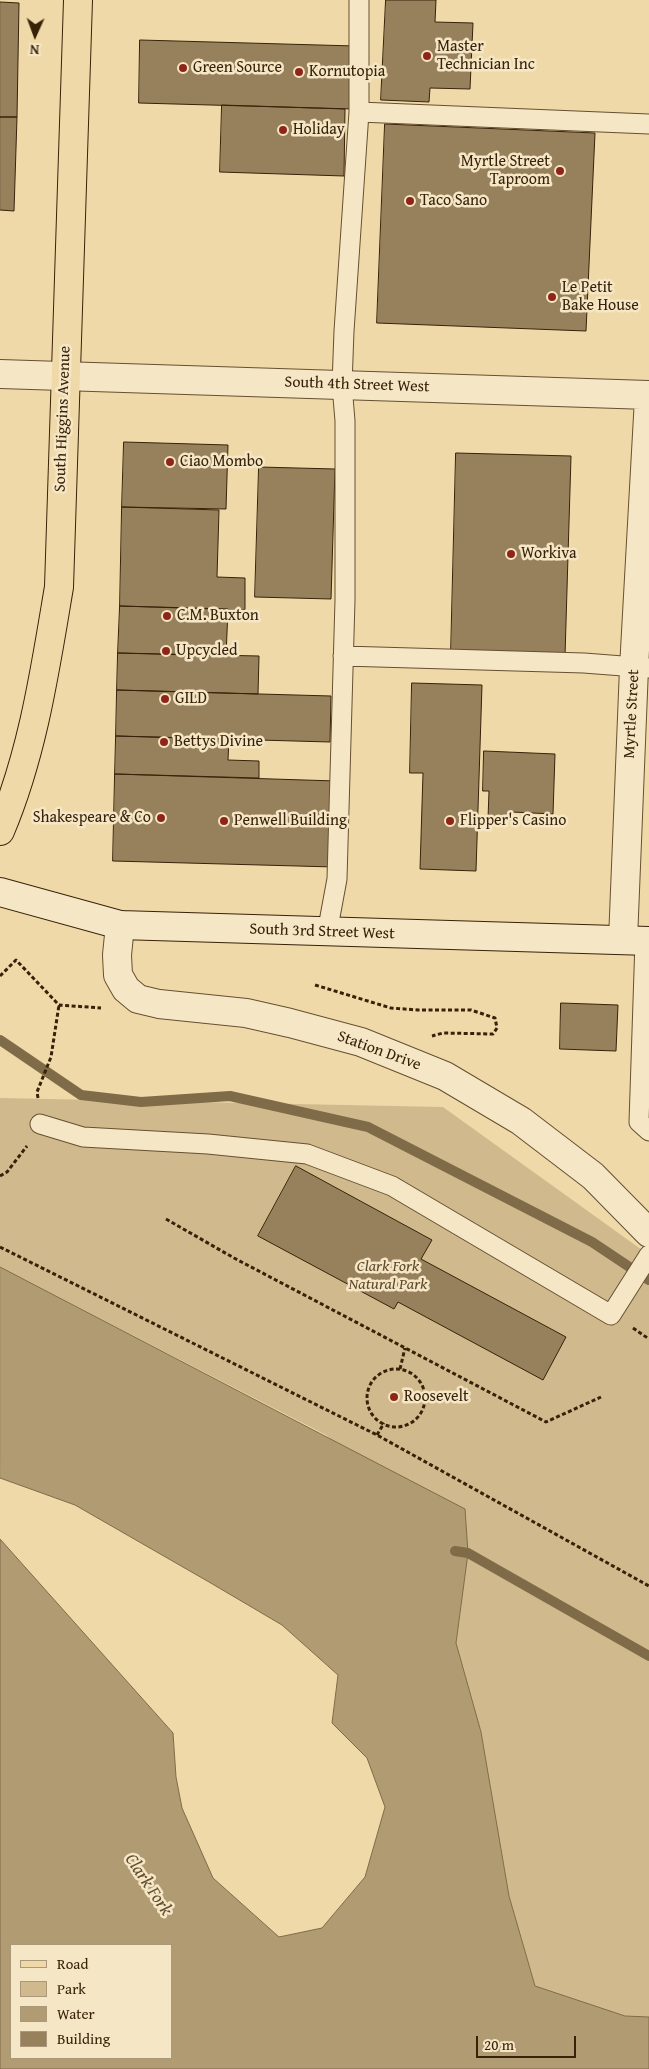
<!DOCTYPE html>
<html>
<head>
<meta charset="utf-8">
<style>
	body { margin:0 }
	#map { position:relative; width:649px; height:2069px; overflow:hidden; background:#efd9a8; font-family:"Gentium Book Plus",serif }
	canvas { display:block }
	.legend { position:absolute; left:10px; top:1944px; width:162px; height:115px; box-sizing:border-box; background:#f5e6c6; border:1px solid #a9987a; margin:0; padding:6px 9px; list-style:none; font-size:15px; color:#372209 }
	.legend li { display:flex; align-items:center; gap:10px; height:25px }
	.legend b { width:25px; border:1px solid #a9987a }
	.north { position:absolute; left:10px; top:10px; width:50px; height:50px; -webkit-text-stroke:4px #f5e6c6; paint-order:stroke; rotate:182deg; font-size:14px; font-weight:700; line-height:20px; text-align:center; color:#372209 }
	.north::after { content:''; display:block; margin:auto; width:18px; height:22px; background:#372209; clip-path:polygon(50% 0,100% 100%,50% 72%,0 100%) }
	.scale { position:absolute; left:476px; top:2036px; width:100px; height:22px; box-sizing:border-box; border:2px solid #372209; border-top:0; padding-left:6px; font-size:15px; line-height:18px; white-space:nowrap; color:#372209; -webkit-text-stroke:4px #f5e6c6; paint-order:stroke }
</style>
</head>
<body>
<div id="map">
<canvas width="649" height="2069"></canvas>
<ul class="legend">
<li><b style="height:6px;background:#efd9a8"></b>Road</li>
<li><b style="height:14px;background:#d0ba8d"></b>Park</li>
<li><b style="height:14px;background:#b09b72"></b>Water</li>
<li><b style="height:14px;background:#97815c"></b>Building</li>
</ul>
<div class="north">N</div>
<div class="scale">20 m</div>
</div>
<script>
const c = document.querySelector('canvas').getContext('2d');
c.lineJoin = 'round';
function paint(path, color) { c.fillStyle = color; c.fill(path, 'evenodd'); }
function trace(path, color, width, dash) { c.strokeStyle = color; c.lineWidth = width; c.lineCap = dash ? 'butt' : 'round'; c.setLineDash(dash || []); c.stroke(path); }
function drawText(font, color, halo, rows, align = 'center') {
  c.font = font + ' "Gentium Book Plus",serif'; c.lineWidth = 5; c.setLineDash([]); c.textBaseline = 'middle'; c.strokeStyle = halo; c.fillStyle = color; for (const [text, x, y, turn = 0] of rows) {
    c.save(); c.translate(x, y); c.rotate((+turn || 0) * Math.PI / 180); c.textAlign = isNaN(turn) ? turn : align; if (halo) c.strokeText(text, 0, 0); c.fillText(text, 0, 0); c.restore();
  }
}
paint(new Path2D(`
	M0 1098 443 1107 649 1255V2017L625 2016 535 1986 509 1896 481 1732 456 1643 468 1553 326 1435 0 1267Z`), '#d0ba8d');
const water = new Path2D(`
	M0 1267 465 1509 468 1553 456 1643 481 1732 509 1896 535 1986 625 2016 649 2017V2069H0V1539L173 1733 176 1777 182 1808 213 1878 279 1937 322 1928 365 1877 385 1807 367 1758 332 1723 338 1675 282 1625 209 1582 75 1505 0 1478ZM171 1945V2058H11V1945Z`);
paint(water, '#b09b72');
trace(water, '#806b48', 1);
trace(new Path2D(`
	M0 1040 81 1095 141 1102 230 1096 368 1127 592 1242 649 1280
	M455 1551 468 1553 649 1656`), '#806b48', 10);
const building = new Path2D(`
	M386 0H436L435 22 473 23 470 89 430 88 429 102 381 100Z
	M0 2 19 3 17 117H0Z
	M140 40 355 46 353 109 139 103Z
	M222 105 345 109 344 176 220 172Z
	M0 117H17L14 211 0 210Z
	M385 124 595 133 586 331 377 323Z
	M124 442 228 445 226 509 122 507Z
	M456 453 571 456 565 656 451 653Z
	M259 467 335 469 331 599 255 597Z
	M122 507 219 510 217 577 245 578V610L120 606Z
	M120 606 228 609 226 656 118 653Z
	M118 653 259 656 258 694 117 690Z
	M412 683 482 685 476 871 420 869 423 773H410Z
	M117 690 331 696 330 742 116 736Z
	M116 736 229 739 228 760 259 761V778L115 774Z
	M484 751 555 754 553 814 512 812 511 820 488 819 489 791H483Z
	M115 774 336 781 334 867 113 861Z
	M561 1003 618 1005 616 1051 560 1049Z
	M296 1166 432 1240 421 1259 566 1337 543 1380 398 1302 394 1309 258 1236Z`);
paint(building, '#97815c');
trace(building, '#372209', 1);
const lane = new Path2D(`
	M359 112 649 124
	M343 656 584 663 649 668
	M327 933 337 879 345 600V421L342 385 344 331 359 112V0
	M645 941 639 1122 649 1131
	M40 1124 83 1137 208 1144 307 1154 392 1186 611 1315 649 1255`);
const street = new Path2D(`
	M0 374 649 395
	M120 925 117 955 118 975 126 989 138 999 159 1004 246 1013 290 1023 361 1042 445 1076 521 1121 593 1176 649 1233
	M623 940 634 668 649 398`);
const secondary = new Path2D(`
	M0 892 120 925 649 941`);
const primary = new Path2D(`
	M0 831C33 753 45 670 59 587L78 0`);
trace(lane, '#655031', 21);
trace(street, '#655031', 30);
trace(secondary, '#372209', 30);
trace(primary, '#372209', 30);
trace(new Path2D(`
	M0 976 16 960 59 1005 101 1008
	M315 985 391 1008 418 1010H471L495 1018 497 1028 493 1034 443 1033 432 1036
	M38 1098 37 1092 51 1057 59 1005
	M0 1176 7 1172 27 1146
	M166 1219 234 1258 546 1422 601 1397
	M0 1247 377 1435 649 1586
	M633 1328 649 1339
	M367 1398a29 29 0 1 1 58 0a29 29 0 1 1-58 0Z
	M400 1369 405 1348
	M377 1435 384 1423`), '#372209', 3, [4, 2.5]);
trace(lane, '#f5e6c6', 19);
trace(street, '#f5e6c6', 28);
trace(secondary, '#f5e6c6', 28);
trace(primary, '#efd9a8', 28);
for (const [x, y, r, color] of [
	[427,56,5,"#8f2418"],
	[183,68,5,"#8f2418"],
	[299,72,5,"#8f2418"],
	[283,130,5,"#8f2418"],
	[560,171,5,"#8f2418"],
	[410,201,5,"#8f2418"],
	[552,297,5,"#8f2418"],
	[170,462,5,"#8f2418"],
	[511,554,5,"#8f2418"],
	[167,616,5,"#8f2418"],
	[166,651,5,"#8f2418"],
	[165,699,5,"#8f2418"],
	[164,742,5,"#8f2418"],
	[161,818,5,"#8f2418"],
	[224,821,5,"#8f2418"],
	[450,821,5,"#8f2418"],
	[394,1397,5,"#8f2418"]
]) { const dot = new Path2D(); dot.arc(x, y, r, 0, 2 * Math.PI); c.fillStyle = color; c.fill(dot); trace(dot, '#f5e6c6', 2); }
drawText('16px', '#372209', '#f5e6c6', [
	["Master",437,47],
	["Technician Inc",437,65],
	["Green Source",193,68],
	["Kornutopia",309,72],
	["Holiday",293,130],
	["Myrtle Street",550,162,"right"],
	["Taproom",550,180,"right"],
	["Taco Sano",420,201],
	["Le Petit",562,288],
	["Bake House",562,306],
	["Ciao Mombo",180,462],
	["Workiva",521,554],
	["C.M. Buxton",177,616],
	["Upcycled",176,651],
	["GILD",175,699],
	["Bettys Divine",174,742],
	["Shakespeare & Co",151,818,"right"],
	["Penwell Building",234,821],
	["Flipper's Casino",460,821],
	["Roosevelt",404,1397]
], 'left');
drawText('16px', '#372209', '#f5e6c6', [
	["South 4th Street West",357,385,2],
	["South Higgins Avenue",63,419,-88],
	["Myrtle Street",632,714,-87],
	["South 3rd Street West",322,932,2],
	["Station Drive",379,1051,20]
]);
drawText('italic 16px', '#5d482a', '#f5e6c6', [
	["Clark Fork",388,1267],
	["Natural Park",388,1285]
]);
drawText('italic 18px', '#614c2e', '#f5e6c6', [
	["Clark Fork",148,1885,56]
]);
</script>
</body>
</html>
